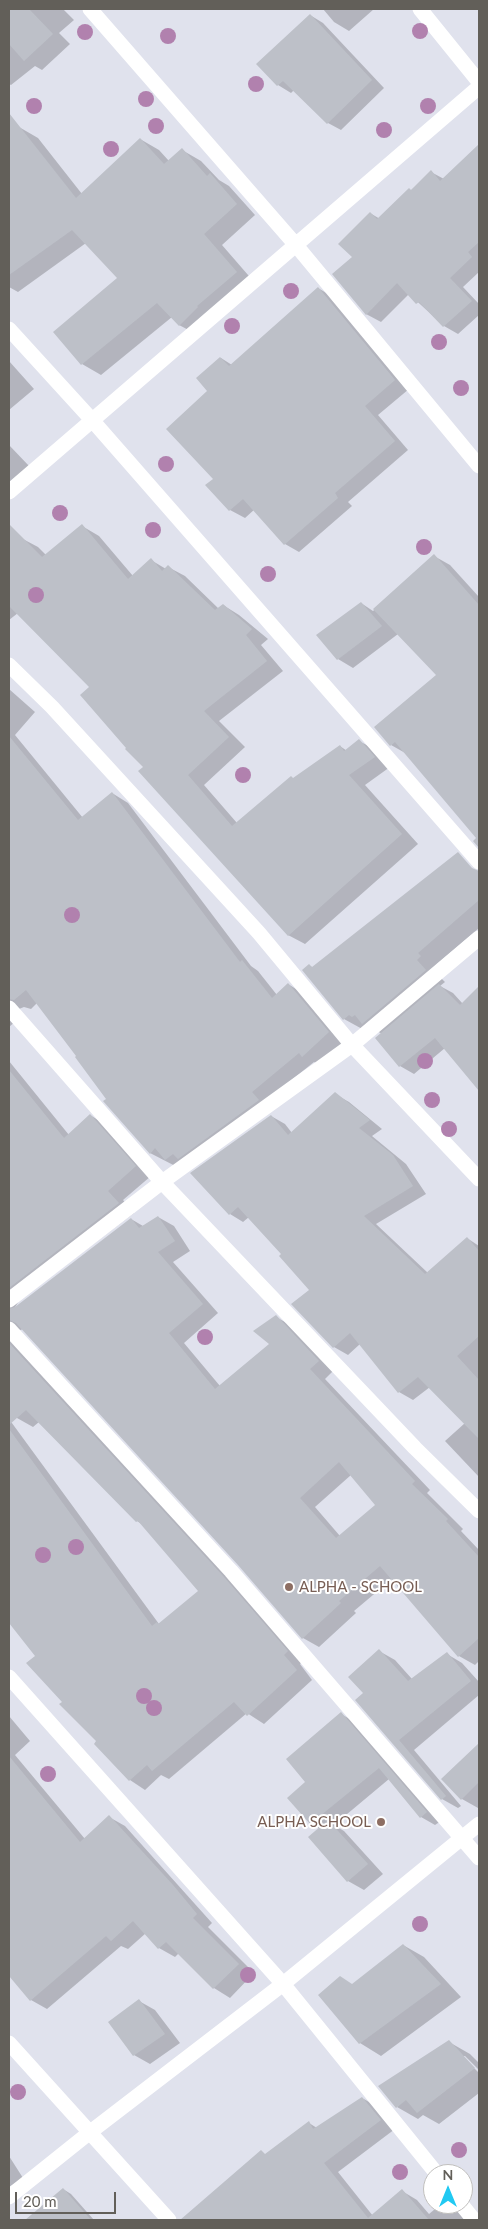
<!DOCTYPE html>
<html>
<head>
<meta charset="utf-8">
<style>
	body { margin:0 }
	#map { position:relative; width:488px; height:2229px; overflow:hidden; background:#e0e2ed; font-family:Lato,sans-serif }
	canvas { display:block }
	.frame { position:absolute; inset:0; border:10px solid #625f59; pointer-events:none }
	.north { position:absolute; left:423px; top:2164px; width:50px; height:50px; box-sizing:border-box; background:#fff; border:1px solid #c0bfbd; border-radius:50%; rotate:0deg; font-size:14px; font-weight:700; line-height:20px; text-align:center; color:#625f59 }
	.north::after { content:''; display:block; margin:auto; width:18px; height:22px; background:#21c9f2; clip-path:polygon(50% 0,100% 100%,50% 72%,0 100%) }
	.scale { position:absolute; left:15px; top:2192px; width:101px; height:22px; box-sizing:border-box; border:2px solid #625f59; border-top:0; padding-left:6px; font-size:15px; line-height:18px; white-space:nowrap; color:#625f59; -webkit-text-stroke:4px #fff; paint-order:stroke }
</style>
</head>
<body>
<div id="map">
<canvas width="488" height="2229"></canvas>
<div class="frame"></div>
<div class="north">N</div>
<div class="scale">20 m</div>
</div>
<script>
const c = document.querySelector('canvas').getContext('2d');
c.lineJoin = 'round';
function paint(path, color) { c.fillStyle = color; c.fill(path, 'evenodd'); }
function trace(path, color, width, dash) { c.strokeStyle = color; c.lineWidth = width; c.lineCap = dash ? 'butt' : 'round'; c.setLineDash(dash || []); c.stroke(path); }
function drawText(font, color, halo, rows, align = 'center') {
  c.font = font + ' Lato,sans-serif'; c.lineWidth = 4; c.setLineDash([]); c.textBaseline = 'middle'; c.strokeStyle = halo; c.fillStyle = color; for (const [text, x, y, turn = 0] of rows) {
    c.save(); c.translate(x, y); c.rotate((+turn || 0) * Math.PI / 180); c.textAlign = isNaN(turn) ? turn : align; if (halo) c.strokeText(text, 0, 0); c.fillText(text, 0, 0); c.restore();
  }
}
paint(new Path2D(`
	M9 9H63L74 20 59 33 70 44 42 70 35 66 11 85 9 84Z
	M323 9H374L349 31 334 22Z
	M310 15 323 23 384 88 341 130 328 123 294 90 291 93 278 85 257 64Z
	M19 127 38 138 82 194 140 139 159 150 169 161 182 150 201 161 219 180 229 186 255 215 222 245 255 283 198 335 179 325 172 317 101 375 82 364 119 278 86 243 18 292 9 287V135Z
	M479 146V272L463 287 479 304V315L458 334 444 326 409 294 381 322 366 314 354 257 370 213 380 219 431 172 444 179Z
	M318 288 333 297 409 389 378 415 408 450 348 502 352 506 299 552 285 544 255 509 245 518 230 510 207 486 215 479 209 391 221 358 232 365Z
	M9 361 34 389 9 410Z
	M9 445 30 467 9 487Z
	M82 526 99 536 133 576 151 560 166 569 168 567 185 576 219 609 223 605 239 615 268 639 261 645 283 671 219 721 245 747 204 785 237 823 340 746 347 751 359 741 376 750 390 767 365 785 418 844 305 944 288 935 128 748 91 687 18 613 9 620V550L21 538 38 547 46 555Z
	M434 556 450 565 479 597V840L407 754 391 745 438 675 398 634 353 668 338 659 361 603 373 611Z
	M9 689 35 712 15 735 83 818 112 793 128 803 251 966 258 971 277 995 288 984 304 994 345 1042 319 1065 314 1062 181 1169 150 1153 107 1099 78 1056 37 1003 31 1009 24 1007 19 1009 16 1021 9 1027Z
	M473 869 479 876V928L437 964 435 972 445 982 440 986 453 993 463 1004 479 988V1089L445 1048 414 1074 400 1066 382 1034 369 1026 364 1030 344 1019 304 970 310 966 314 968Z
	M9 1061 69 1135 90 1115 106 1125 151 1176 123 1200 134 1213 19 1301 14 1309 131 1219 143 1226 158 1217 174 1226 190 1251 173 1262 218 1313 184 1343 220 1386 271 1344 276 1317 292 1326 334 1370 325 1379 430 1490 427 1493 463 1529 461 1531 479 1550V1661L475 1665 459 1656 392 1579 354 1611 356 1613 319 1647 303 1638 239 1564 23 1329 18 1331 303 1661 300 1664 312 1680 264 1724 247 1713 169 1779 161 1775 145 1790 130 1780 63 1702 37 1656 9 1621V1419L159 1624 200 1591 143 1525 137 1521 39 1422 33 1427 17 1418 9 1409ZM351 1475 377 1505 340 1536 315 1507Z
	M335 1094 349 1102 382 1129 372 1136 406 1164 426 1194 376 1224 428 1273 467 1238 479 1246V1477L445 1441 465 1423 430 1387 413 1400 399 1392 360 1344 348 1355 334 1347 293 1304 311 1291 283 1254 249 1217 243 1222 230 1214 271 1116 285 1124 292 1133Z
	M379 1651 395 1660 412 1679 447 1654 462 1663 479 1682V1695L414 1750 461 1806 458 1808 442 1799 357 1700 364 1693Z
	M341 1714 355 1722 441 1821 435 1825 421 1817 389 1779 334 1825 344 1831 383 1874 364 1890 348 1881 320 1829 311 1823 289 1798 307 1783Z
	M9 1716 30 1741 15 1755 85 1839 109 1817 125 1826 212 1923 208 1927 254 1973 230 1998 214 1988 179 1953 175 1957 159 1948 146 1933 128 1949 121 1946 47 2009 31 2000 9 1974Z
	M479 1744V1806L478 1808 462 1799 443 1779Z
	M403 1945 424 1957 461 1997 381 2056 360 2043 353 1985Z
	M139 2001 155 2010 180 2043 150 2064 134 2055 110 2022Z
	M449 2042 470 2054 479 2063V2070L465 2056H462L479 2073V2093L439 2124 423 2115 418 2119 397 2107Z
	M362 2098 378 2107 395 2129 338 2172 373 2216 402 2191 417 2200 429 2214 441 2204H445L458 2211 465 2220H229L261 2186 266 2155 309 2123 317 2128Z
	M9 2156 23 2178 9 2187Z
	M63 2189 71 2194 94 2220H28Z`), '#0003');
paint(new Path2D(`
	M9 9H29L53 34 24 61 9 44Z
	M310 14 372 80 327 124 283 81 277 86 256 64Z
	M9 113 76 198 140 138 164 164 182 148 207 176 210 173 237 204 204 234 237 272 197 306 198 307 179 326 157 303 81 365 53 332 117 278 72 230 9 275Z
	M479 144V242L468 252 472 257 450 278 472 301 443 327 419 302 416 304 397 283 366 315 332 274 352 257 338 244 370 212 377 219 409 188 411 190 431 170 440 181Z
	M318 287 395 380 365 406 395 441 335 493 338 498 284 545 243 499 229 511 205 485 213 479 166 429 207 391 196 378 220 357 229 366Z
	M9 524 42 557 82 524 128 579 151 558 162 571 168 565 215 610 223 604 252 629 246 635 267 661 204 711 229 737 188 775 232 826 291 776 293 778 340 745 344 751 359 739 375 757 349 775 402 834 288 936 138 771 143 767 125 749 126 748 80 695 89 687 9 606Z
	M434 554 479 605V848L473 841 476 838 395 742 390 746 374 727 436 675 373 609Z
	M361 602 382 626 337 660 316 635Z
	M9 736 78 820 112 792 240 962 242 960 272 998 288 983 329 1032 302 1057 299 1053 252 1092 259 1100 178 1159 173 1154 165 1160 155 1148 150 1154 103 1101 106 1099 75 1057 76 1056 26 990 14 1000 9 999Z
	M458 852 472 868 479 871V900L418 953 421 956 417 960 426 970 362 1024 355 1015 352 1017 349 1015 343 1020 302 970 309 964 312 967Z
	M439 984 460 1005 479 986V1091L435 1038 399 1067 375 1038Z
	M9 1070 64 1138 90 1114 136 1166 108 1191 119 1203 9 1288Z
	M335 1092 370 1120 359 1128 393 1155 413 1186 364 1216 425 1274 467 1237 479 1251V1336L457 1356 479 1380V1439L418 1377 398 1393 350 1333 333 1348 291 1304 309 1290 279 1256 281 1254 238 1207 229 1215 190 1173 271 1115 288 1135Z
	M158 1216 175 1241 158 1252 203 1304 169 1333 215 1389 269 1344 253 1331 276 1315 319 1361 310 1369 415 1481 412 1484 448 1519 446 1521 479 1557V1638L458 1657 380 1566 339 1601 341 1603 302 1639 238 1565 16 1323 9 1320V1309L15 1307 131 1218 139 1228ZM339 1462 375 1505 336 1538 300 1498Z
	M9 1343 224 1577 288 1651 284 1655 297 1670 247 1716 234 1702 152 1771 147 1765 129 1781 94 1744 96 1741 59 1704 62 1702 26 1663 35 1656 9 1623V1429L152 1626 157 1622 158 1624 198 1591 138 1521 136 1522 26 1410 9 1425Z
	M379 1649 408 1681 447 1652 471 1681 399 1740 446 1796 441 1800 355 1700 363 1693 348 1677Z
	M341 1712 427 1812 420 1818 379 1768 310 1824 287 1798 305 1782 286 1759Z
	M479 1743V1782L461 1800 441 1779Z
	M9 1756 80 1842 109 1815 173 1885 197 1914 193 1918 239 1964 213 1989 166 1942 158 1949 133 1921 111 1941 106 1936 30 2001 9 1976Z
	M328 1820 368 1864 347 1882 308 1837Z
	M403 1944 441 1984 359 2044 318 1995 340 1976 352 1984Z
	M139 1999 165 2034 133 2056 108 2022Z
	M449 2040 475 2068 417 2113 406 2100 396 2108 378 2086Z
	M362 2097 381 2120 324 2163 368 2218 402 2189 429 2220H180L261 2150 265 2154 309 2121 313 2129Z
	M63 2188 91 2220H25Z`), '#bdc0c8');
trace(new Path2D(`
	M90 9 295 244 479 466
	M420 9 479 82
	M9 329 92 420 479 862
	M9 492 479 87
	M9 665 52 707 259 933 352 1045 479 1179
	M9 1008 162 1182 415 1448 479 1511
	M9 1300 162 1182 352 1045 479 938
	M9 1329 231 1571 479 1858
	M9 1677 283 1984 437 2174
	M9 2043 169 2220
	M9 2197 89 2133 283 1984 479 1824
	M461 2204 474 2220`), '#fff', 15);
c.fillStyle = '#b181ae';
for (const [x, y] of [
	[420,31],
	[85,32],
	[168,36],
	[256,84],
	[146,99],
	[34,106],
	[428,106],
	[156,126],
	[384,130],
	[111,149],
	[291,291],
	[232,326],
	[439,342],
	[461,388],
	[166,464],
	[60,513],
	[153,530],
	[424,547],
	[268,574],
	[36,595],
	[243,775],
	[72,915],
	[425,1061],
	[432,1100],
	[449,1129],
	[205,1337],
	[76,1547],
	[43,1555],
	[144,1696],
	[154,1708],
	[48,1774],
	[420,1924],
	[248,1975],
	[18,2092],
	[459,2150],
	[400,2172]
]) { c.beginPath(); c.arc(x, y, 8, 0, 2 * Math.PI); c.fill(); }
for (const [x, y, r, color] of [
	[289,1587,5,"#8d6e63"],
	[381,1822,5,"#8d6e63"]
]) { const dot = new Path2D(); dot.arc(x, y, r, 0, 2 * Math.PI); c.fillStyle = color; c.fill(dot); trace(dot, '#fff', 2); }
drawText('15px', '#785e54', '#fff', [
	["ALPHA - SCHOOL",299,1587],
	["ALPHA SCHOOL",371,1822,"right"]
], 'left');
</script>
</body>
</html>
